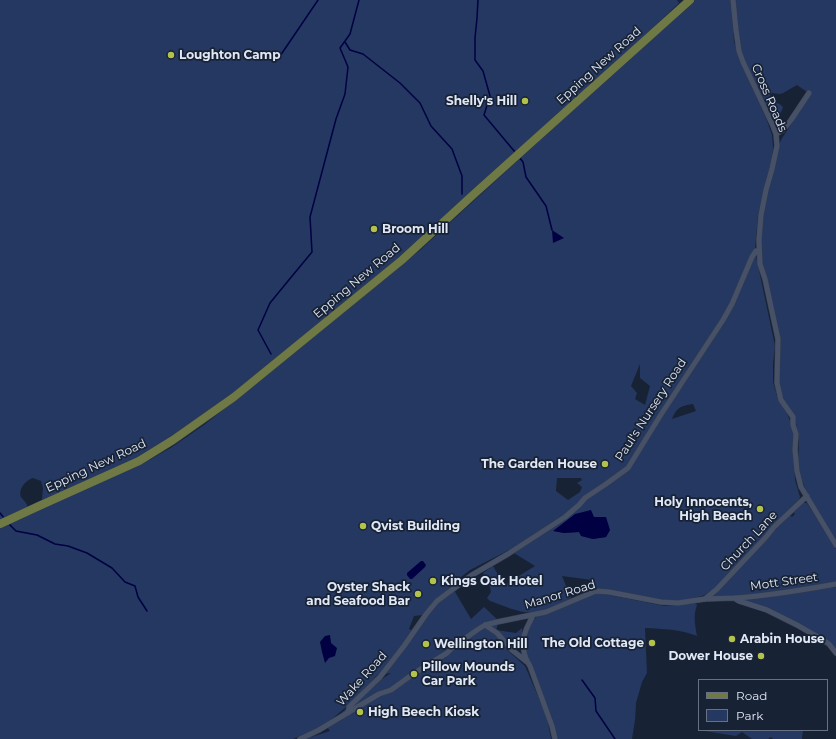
<!DOCTYPE html>
<html>
<head>
<meta charset="utf-8">
<style>
	body { margin:0 }
	#map { position:relative; width:836px; height:739px; overflow:hidden; background:#182235; font-family:Montserrat,sans-serif }
	canvas { display:block }
	.legend { position:absolute; left:698px; top:679px; width:130px; height:52px; box-sizing:border-box; background:#182235; border:1px solid #687182; margin:0; padding:5px 7px; list-style:none; font-size:12px; color:#e1e8f5 }
	.legend li { display:flex; align-items:center; gap:8px; height:20px }
	.legend b { width:20px; border:1px solid #687182 }
</style>
</head>
<body>
<div id="map">
<canvas width="836" height="739"></canvas>
<ul class="legend">
<li><b style="height:5px;background:#6e7945"></b>Road</li>
<li><b style="height:11px;background:#243862"></b>Park</li>
</ul>
</div>
<script>
const c = document.querySelector('canvas').getContext('2d');
c.lineJoin = 'round';
function paint(path, color) { c.fillStyle = color; c.fill(path, 'evenodd'); }
function trace(path, color, width, dash) { c.strokeStyle = color; c.lineWidth = width; c.lineCap = dash ? 'butt' : 'round'; c.setLineDash(dash || []); c.stroke(path); }
function drawText(font, color, halo, rows, align = 'center') {
  c.font = font + ' Montserrat,sans-serif'; c.lineWidth = 3.5; c.setLineDash([]); c.textBaseline = 'middle'; c.strokeStyle = halo; c.fillStyle = color; for (const [text, x, y, turn = 0] of rows) {
    c.save(); c.translate(x, y); c.rotate((+turn || 0) * Math.PI / 180); c.textAlign = isNaN(turn) ? turn : align; if (halo) c.strokeText(text, 0, 0); c.fillText(text, 0, 0); c.restore();
  }
}
paint(new Path2D(`
	M0 0H677L679 3 632 48 367 286 203 417 136 458 43 501 42 499 43 488 41 481 33 478C26 480 18 489 21 497 23 500 26 502 27 505V507L0 521Z
	M695 0H730L731 2 734 42 740 61 766 118 772 135 773 147 772 161 758 215 755 251 775 346 773 364V382L777 396 785 409 792 425 794 435V460L795 480 800 497 799 500 768 531 718 585 705 595 691 599 672 603 596 589H591L592 580 562 576 571 598C561 603 550 610 539 612 522 615 505 606 490 601L487 598 491 592 490 587 483 573 493 566 504 585 535 566 509 550 470 570 451 585 471 619 484 607 499 621 496 630 516 633 522 628 523 645 506 649 525 666 547 717 551 739H305L330 731 327 727 361 694 325 725 293 739H0V527L151 459 172 447 204 425 262 379 419 251 624 63ZM640 364V378L650 386 645 405 635 399 637 393 631 386ZM693 404 696 411 672 419C677 407 681 406 693 404ZM557 478H581L582 480 577 483 582 487 580 492 568 500 556 491ZM610 530 606 537 593 539 582 536 579 532 564 533 554 531ZM422 615 413 631 409 629 414 616ZM391 673 364 691H363L377 675Z
	M735 0H836V543L806 491 800 474 798 461 799 442 796 423 782 395 779 385V348L761 261 760 246 764 211 779 145 781 140 810 94 797 85 783 93 780 94 772 93 770 95C774 105 778 101 783 107 781 114 778 117 772 120L744 60 740 44Z
	M802 503H807L836 549V583L784 592 741 596H711L751 555 789 514 792 517 795 514 793 511Z
	M836 587V650L825 640 740 599 775 596Z
	M595 594H604L665 606 679 605 694 602 697 605C693 616 695 624 697 636 680 629 663 629 645 628L647 673 642 682 636 703 635 720 632 739H556V734L552 718 526 656 525 636 530 624 534 619 538 616 548 614Z
	M705 730H803L802 739H773L771 737 768 739H752L742 732 736 736 704 731Z`), '#243862');
paint(new Path2D(`
	M552 230 564 238 553 243Z
	M591 510 594 517H606L610 530 606 537 593 539 581 536 579 532 564 533 553 531 575 514Z
	M421 561H423L426 565 425 567 412 579H410L407 575V573Z
	M330 635 331 643 337 648 335 656 329 658 325 663 322 652 320 642 325 636Z`), '#000043');
trace(new Path2D(`
	M478 0 477 18 475 38V60L483 71 490 96 484 115 515 152
	M345 42 350 50 363 54 400 83 420 103 431 126 452 149 462 176V194
	M278 59 318 0
	M519 157 523 162 526 177 546 206 552 230
	M271 354 258 330 270 303 288 281 312 252 310 217 336 119 345 94 348 67 340 48 350 34 359 0
	M0 513 4 518
	M9 524 16 531 37 535 55 544 68 546 87 553 112 568 125 582 135 586 138 597 147 611
	M582 680 595 698 596 711 615 739`), '#000043', 1.5);
const street = new Path2D(`
	M733 0 736 30 739 51 743 62 773 126 776 134 777 146 772 169 766 190 761 215 759 240 760 264 765 279 778 339 777 383 781 400 793 417V425L796 434 795 450 797 471 801 487 836 545
	M776 134 783 130 791 120 809 93
	M734 598C769 596 802 590 836 584
	M705 599 717 589 766 537 774 527 807 496
	M533 615C531 620 528 625 526 630 521 641 523 656 530 666L552 726 555 739
	M485 625 497 633 512 650 527 662
	M348 713 349 707 380 677 404 646 427 613 437 601 472 575 508 554 565 517 579 505 585 498 606 484 628 468 660 416 723 320 732 304 752 257 756 251H759
	M300 739 319 730 379 694 391 690 413 674 447 653 453 647 477 630 485 625 497 622 546 612 596 591 609 592 661 602 678 603 705 599 734 598 739 601 767 610 797 625 823 640 829 644 836 653`);
const primary = new Path2D(`
	M0 524 39 506 139 461 173 440 234 397 402 260 474 194 690 0`);
trace(street, '#353c4c', 6);
trace(primary, '#353c4c', 9);
trace(street, '#465167', 5);
trace(primary, '#6e7945', 8);
for (const [x, y, r, color] of [
	[171,55,4,"#b3c24b"],
	[525,101,4,"#b3c24b"],
	[374,229,4,"#b3c24b"],
	[605,464,4,"#b3c24b"],
	[760,509,4,"#b3c24b"],
	[363,526,4,"#b3c24b"],
	[433,581,4,"#b3c24b"],
	[418,594,4,"#b3c24b"],
	[732,639,4,"#b3c24b"],
	[652,643,4,"#b3c24b"],
	[426,644,4,"#b3c24b"],
	[761,656,4,"#b3c24b"],
	[414,674,4,"#b3c24b"],
	[360,712,4,"#b3c24b"]
]) { const dot = new Path2D(); dot.arc(x, y, r, 0, 2 * Math.PI); c.fillStyle = color; c.fill(dot); trace(dot, '#182235', 1.5); }
drawText('bold 12px', '#e1e8f5', '#182235', [
	["Loughton Camp",179,55],
	["Shelly's Hill",517,101,"right"],
	["Broom Hill",382,229],
	["The Garden House",597,464,"right"],
	["Holy Innocents,",752,502,"right"],
	["High Beach",752,516,"right"],
	["Qvist Building",371,526],
	["Kings Oak Hotel",441,581],
	["Oyster Shack",410,587,"right"],
	["and Seafood Bar",410,601,"right"],
	["Arabin House",740,639],
	["The Old Cottage",644,643,"right"],
	["Wellington Hill",434,644],
	["Dower House",753,656,"right"],
	["Pillow Mounds",422,667],
	["Car Park",422,681],
	["High Beech Kiosk",368,712]
], 'left');
drawText('12px', '#e1e8f5', '#182235', [
	["Epping New Road",599,66,-42],
	["Cross Roads",769,98,67],
	["Epping New Road",357,281,-40],
	["Paul's Nursery Road",651,410,-57],
	["Epping New Road",96,466,-25],
	["Church Lane",749,541,-47],
	["Mott Street",784,582,-8],
	["Manor Road",560,595,-17],
	["Wake Road",362,679,-48]
]);
</script>
</body>
</html>
